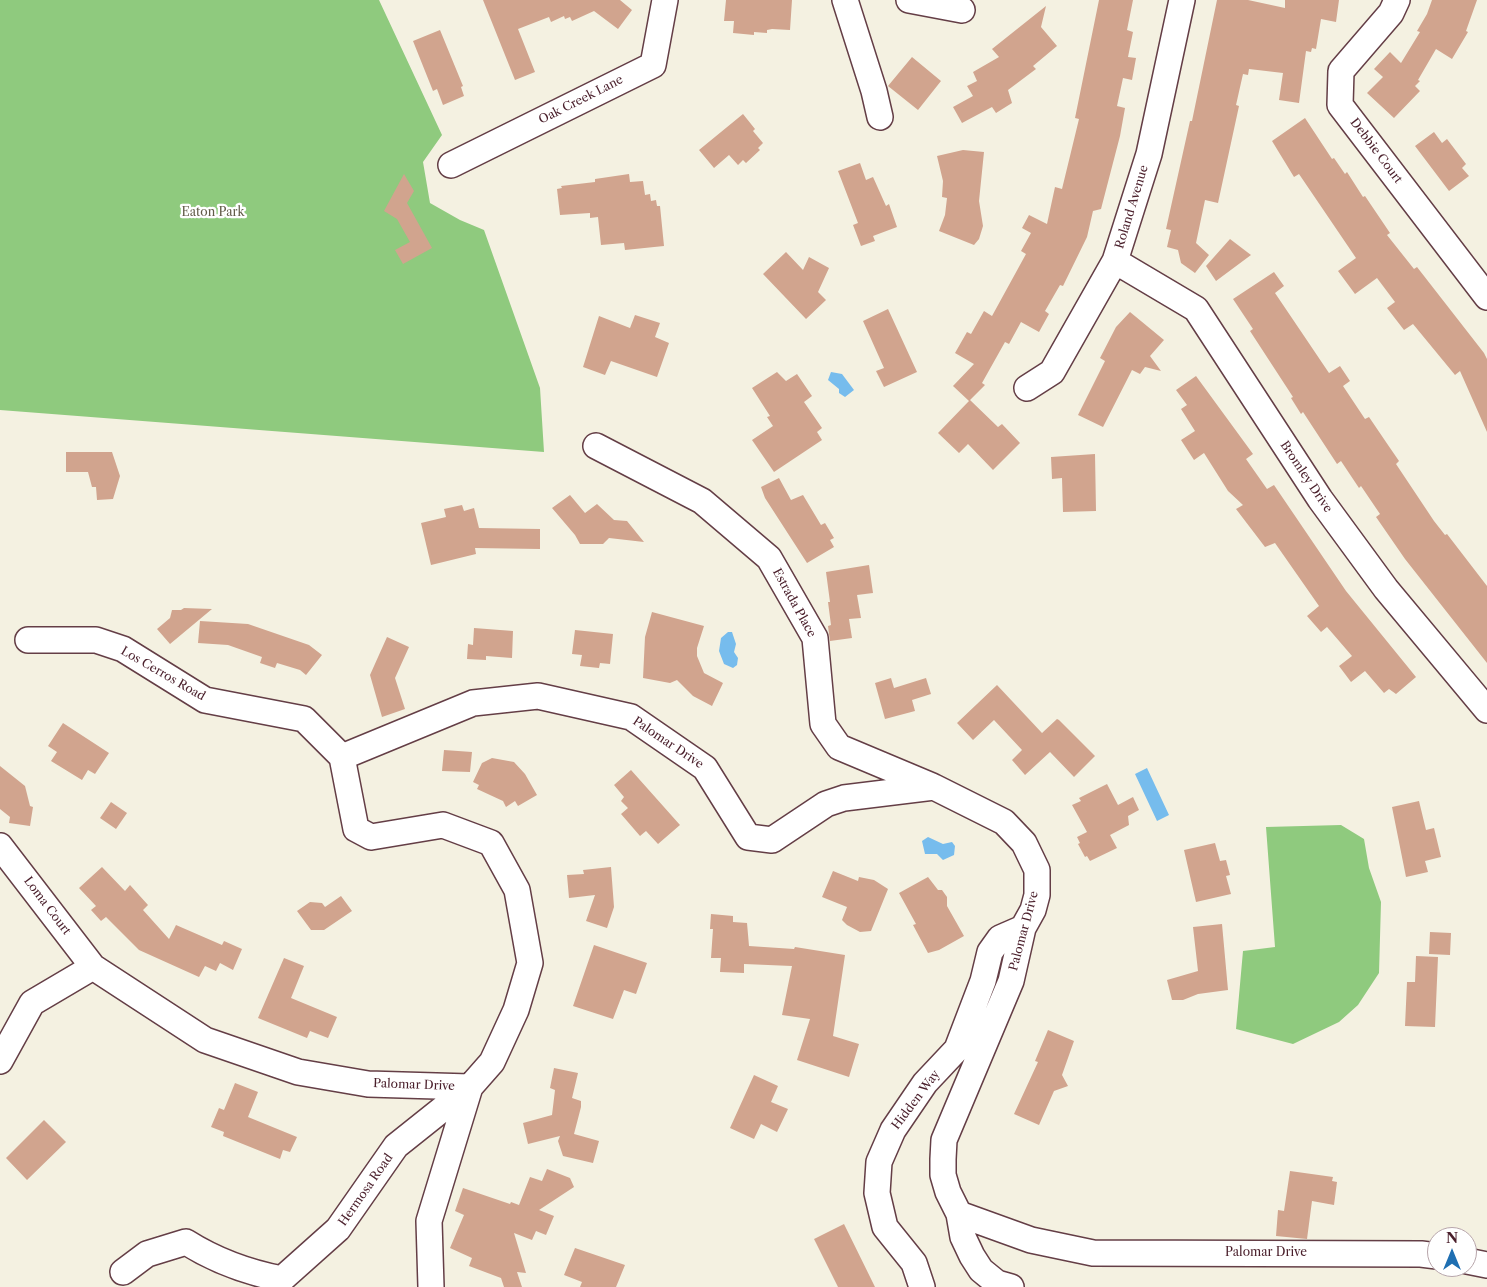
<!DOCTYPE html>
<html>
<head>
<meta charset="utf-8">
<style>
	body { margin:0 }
	#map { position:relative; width:1487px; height:1287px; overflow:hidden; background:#f4f1e1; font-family:"Libre Caslon Text",serif }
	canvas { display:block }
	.north { position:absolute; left:1427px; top:1227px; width:50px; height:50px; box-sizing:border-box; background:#fff; border:1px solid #b7a5aa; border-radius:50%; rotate:0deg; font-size:14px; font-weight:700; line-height:20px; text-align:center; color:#4a1f2b }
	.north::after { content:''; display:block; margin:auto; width:18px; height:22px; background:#1f6fb2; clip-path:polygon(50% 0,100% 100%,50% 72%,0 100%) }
</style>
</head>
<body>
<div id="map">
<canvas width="1487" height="1287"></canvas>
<div class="north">N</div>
</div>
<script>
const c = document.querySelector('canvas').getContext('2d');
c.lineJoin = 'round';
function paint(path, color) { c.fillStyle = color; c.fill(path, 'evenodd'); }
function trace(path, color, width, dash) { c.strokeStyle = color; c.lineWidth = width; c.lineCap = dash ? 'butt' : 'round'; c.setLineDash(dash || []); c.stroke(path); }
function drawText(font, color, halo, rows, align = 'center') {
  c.font = font + ' "Libre Caslon Text",serif'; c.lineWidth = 4.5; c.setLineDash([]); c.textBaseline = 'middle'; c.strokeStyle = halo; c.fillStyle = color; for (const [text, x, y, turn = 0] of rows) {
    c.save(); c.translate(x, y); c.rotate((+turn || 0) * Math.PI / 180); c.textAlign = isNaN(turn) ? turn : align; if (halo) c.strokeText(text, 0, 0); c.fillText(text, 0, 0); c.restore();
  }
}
paint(new Path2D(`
	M0 0H379L442 135 423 162 430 203 460 220 484 230 540 388 544 452 0 410Z
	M1341 825 1364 839 1369 868 1381 902 1379 973 1358 1005 1339 1022 1293 1044 1236 1029 1243 951 1275 947 1266 827Z`), '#8fca7e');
paint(new Path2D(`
	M831 372 842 374 854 390 845 397 839 393V389L828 380Z
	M728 632H732L736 644 734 652 738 658 737 665 733 668 724 664 719 651 721 638Z
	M1147 768 1169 815 1157 821 1135 774Z
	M928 837 943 844 952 842 955 846 954 855 943 860 937 854H925L922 841Z`), '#76bced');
paint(new Path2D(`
	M483 0H620L632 10 618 29 594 11 572 21 570 17 565 19 564 16 551 22 549 17 518 29 535 72 515 80Z
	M726 0H792L790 30 772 29 767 30V33L754 32V35L733 33 734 21H724Z
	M1099 0H1133L1127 30 1133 32 1128 57 1136 58 1132 80 1123 78 1117 106 1125 108 1120 136 1101 209 1093 211 1087 237 1063 286 1060 285 1045 311 1049 314 1039 332 1021 322 1009 344 1005 342 982 383 985 385 970 400 998 427 1002 424 1020 443 993 470 968 444 959 453 938 433 969 401 953 386 974 364 955 353 967 332 971 334 984 311 992 316 1026 254 1021 251 1031 233 1022 228 1029 215 1047 224 1055 187 1062 189 1079 119 1075 118Z
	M1217 0H1248L1285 8V0H1339L1336 22 1321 19 1316 49 1312 48 1311 52 1306 51 1299 103 1279 100 1283 73 1249 69 1248 75 1243 74 1236 105 1239 106 1218 203 1205 200 1196 243 1209 255 1195 273 1181 263 1178 250 1167 247 1171 230 1166 229 1190 121H1192Z
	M1432 0H1477L1466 31 1468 32 1452 59 1436 49 1418 80 1420 81 1415 86 1420 91 1394 118 1367 93 1383 77 1374 69 1390 52 1401 63 1420 32 1417 31 1427 14Z
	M1046 6 1041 27 1057 46 1033 66 1036 69 1008 90 1012 103 996 113 992 107 962 123 953 107 973 96 967 86 977 81 973 72 999 57 992 49Z
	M440 30 463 86 461 87 464 96 443 105 437 89 433 91 413 41Z
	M912 57 941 81 918 110 888 86Z
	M743 114 755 129 753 131 763 143 758 148 760 150 746 163 743 160 738 165 729 155 714 168 699 150Z
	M1305 118 1332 159 1334 158 1345 174 1347 172 1363 197 1365 196 1390 233 1387 235 1414 269 1417 267 1484 353 1487 359V432L1460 371 1455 375 1413 324 1404 330 1387 308 1395 302 1377 278 1355 294 1338 271 1356 258 1299 174 1294 177 1272 141Z
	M1434 132 1442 143 1447 139 1466 164 1462 168 1469 176 1449 191 1415 146Z
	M963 150 984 152 979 201 983 226 979 239 974 245 939 231 945 215 947 198 942 197 943 181 937 156Z
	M860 163 866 180 873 177 886 206 889 204 897 227 873 236 875 241 861 246 853 225 858 223 838 171Z
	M404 174 414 191 407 203 432 248 403 264 395 250 410 242 397 219 384 211Z
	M629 174 630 182 643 181 645 195 650 194 651 201 656 200 657 206H660L664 246 625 250 624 243 601 245 598 217 590 218V213L560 215 557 189 562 188 561 186 595 182V179Z
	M1230 239 1251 255 1216 281 1206 266Z
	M786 252 803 270 809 257 829 268 818 292 826 300 806 319 763 274Z
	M1274 272 1284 286 1275 293 1300 330 1329 373 1340 366 1350 381 1343 386 1365 419 1369 417 1388 445 1399 461 1396 464 1434 521 1445 535 1447 534 1487 586V663L1405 559 1376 517 1380 514 1361 486 1359 488 1341 461 1337 464 1303 412 1301 414 1291 398 1293 397 1250 331 1253 329 1233 299Z
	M888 309 917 372 884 387 876 371 884 368 863 321Z
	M1130 312 1164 340 1150 356 1161 371 1145 367 1140 374 1132 370 1103 427 1078 415 1105 361 1100 358 1116 327Z
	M635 315 660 323 655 337 669 343 657 377 611 361 605 375 583 367 599 316 630 328Z
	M777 372 786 381 797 374 812 396 804 402 822 428 817 432 822 440 774 472 752 440 773 426 767 417 770 416 752 388Z
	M1196 376 1253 454 1246 459 1267 489 1274 485 1346 591 1416 677 1396 694 1389 689 1384 693 1365 671 1351 682 1339 666 1352 656 1327 627 1321 632 1307 616 1319 606 1275 543 1265 547 1236 509 1243 505 1228 491 1204 453 1194 460 1181 440 1195 431 1181 409 1187 405 1176 390Z
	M66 452H112L120 476 113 499 97 500 96 487H92L88 472H66Z
	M1095 454 1096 511 1063 512 1062 478 1052 479 1051 457Z
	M779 478 791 500 803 495 821 525 825 523 834 538 830 540 834 547 807 563 765 498 761 487Z
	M570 495 585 513 597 504 614 520 627 521 644 542 609 538 603 544H580L575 535 552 508Z
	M462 505 464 511 474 508 479 528 540 529V549L475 548 476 554 431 565 421 523 446 517 444 509Z
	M869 565 873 593 857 595 861 618 849 619 852 638 830 641 828 626 831 625 828 602H830L826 572Z
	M184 608 212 609 170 644 157 629 170 618 172 610H181Z
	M652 612 704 626 697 648V656L704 673 723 683 712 706 693 696 677 680 670 683 643 678 645 637Z
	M200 621 248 624 309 645 322 655 306 675 300 670 277 663 275 668 260 663 262 657 228 645 198 643Z
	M474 628 513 631 512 658 486 656V660L467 659 468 644 473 645Z
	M575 630 613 634 610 664 600 663 599 668 580 666 582 655 572 654Z
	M387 637 409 647 395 678 405 709 382 717 370 675Z
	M891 678 894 688 926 678 931 694 912 700 915 711 885 719 875 683Z
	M997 685 1042 733 1057 719 1059 720 1095 756 1074 777 1050 752 1025 775 1012 760 1022 750 994 720 973 740 957 723Z
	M63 723 109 753 95 774 88 770 82 780 51 761 57 752 48 746Z
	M444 750 472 752 470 772 442 771Z
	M492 758 514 762 525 774 537 795 518 806 515 801 506 807 503 801 477 789 479 785 473 782 482 763Z
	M0 766 25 786 30 806 33 807 30 826 9 823 10 817 0 809Z
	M631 770 680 825 658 844 646 831 640 836 621 814 628 808 621 801 624 797 614 785Z
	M1107 784 1118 805 1133 797 1139 810 1128 816 1129 825 1110 835 1117 848 1090 861 1087 856 1085 857 1078 844 1080 843 1077 837 1087 832 1072 805 1081 801 1079 798Z
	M1419 801 1426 830 1434 828 1441 857 1425 861 1428 872 1406 877 1392 807Z
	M111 802 127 813 116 829 100 818Z
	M1215 843 1220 861 1226 860 1230 875 1226 876 1231 894 1196 902 1184 850Z
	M102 867 125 891 130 885 148 905 143 910 169 939 176 925 222 945 224 941 242 949 233 970 220 963 216 971 205 966 199 977 139 950 106 917 101 921 91 910 96 906 79 888Z
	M611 867 614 907 607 928 586 921 595 895 569 898 567 875 584 874 583 870Z
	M833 871 858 881 859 877 874 880 888 889 871 931 860 932 847 925 842 920 847 907 822 897Z
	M928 877 938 890H942L947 897V906L964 936 939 950 928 953 913 925 916 924 899 893Z
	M341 896 352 911 324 930H311L297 911 310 902 322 903 325 907Z
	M711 914 733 916V922L747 923 749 946 794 949 795 947 845 955 833 1036 859 1044 849 1077 797 1060 810 1019 782 1015 792 966 744 964V973L720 972 721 958H711L713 929H710Z
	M1222 924 1228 990 1198 994 1183 1000H1172L1167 980 1198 971 1193 927Z
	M1430 932 1451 933 1450 955 1429 954Z
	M594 945 647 963 636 994 624 990 613 1019 573 1006Z
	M1416 956 1438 957 1435 1027 1405 1026 1407 982H1415Z
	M284 958 304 966 291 998 337 1017 328 1038 310 1031 307 1038 258 1018Z
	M1048 1030 1074 1041 1062 1075 1068 1086 1054 1091 1039 1125 1014 1114 1038 1062 1035 1061Z
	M554 1068 578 1073 572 1098 581 1101V1107L574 1134 599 1141 593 1163 563 1156 558 1141 560 1136 528 1144 523 1123 552 1115 555 1090 550 1088Z
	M754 1075 778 1086 771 1102 788 1109 777 1132 761 1124 754 1139 730 1128Z
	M235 1083 258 1092 248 1117 297 1137 290 1152 283 1150 280 1159 223 1136 224 1132 211 1127 219 1108 224 1110Z
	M44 1120 66 1142 27 1180 6 1158Z
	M547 1169 570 1178 574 1187 539 1210 554 1216 546 1235 536 1231 532 1240 514 1233 526 1273 517 1272 522 1287H504L501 1278 469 1266 472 1258 450 1248 464 1215 455 1211 463 1188 510 1204 511 1202 519 1205 530 1177 542 1181Z
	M1290 1171 1333 1177 1332 1181 1337 1182 1334 1205 1312 1201 1307 1239 1276 1236 1278 1210 1284 1211Z
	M844 1224 875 1287H838L814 1239Z
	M575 1248 625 1265 616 1287H580L582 1282 564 1275Z`), '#d1a48e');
const minor = new Path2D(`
	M845 0 874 91 880 117
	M909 0 962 10
	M1397 0 1391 13 1341 71 1340 105 1487 297
	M451 165 653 65 665 0
	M1115 261 1196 309 1320 499 1386 589 1487 710
	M1027 388 1052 372 1115 261 1149 154 1182 0
	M596 446 702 501 769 558 815 638 823 724 839 747 932 786
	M28 640H96L123 649 205 700 304 719 342 757
	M342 757 473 703 538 696 631 717 705 768 748 837 772 840 826 804 844 798 934 787 1004 822 1024 843 1037 870V895L1033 910 1023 928 1011 981 944 1140 943 1159V1175L948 1192 959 1214 963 1237 972 1256 981 1270 997 1283 1011 1287
	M0 846 93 967
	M0 1061 32 1003 93 967 205 1040 298 1072 368 1084 470 1087
	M959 1214 1031 1240 1093 1253 1421 1254 1437 1256
	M1467 1261 1487 1265
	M123 1272 147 1254 186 1242C216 1261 246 1272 282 1279L338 1229 396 1146 470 1087 492 1062 516 1010 530 963 517 890 491 843 443 825 371 837 356 829 342 757
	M431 1287 429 1221 470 1087
	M922 1287 914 1263 885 1227 877 1193 879 1162 893 1130 925 1083 957 1049 983 981 990 952 1000 938 1023 928`);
trace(minor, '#643e46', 28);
trace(minor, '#fff', 25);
drawText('12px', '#4a1f2b', '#fff', [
	["Oak Creek Lane",581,100,-27],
	["Debbie Court",1376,151,53],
	["Roland Avenue",1132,207,-73],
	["Bromley Drive",1306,477,56],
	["Estrada Place",794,603,61],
	["Los Cerros Road",163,674,30],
	["Palomar Drive",668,743,34],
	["Loma Court",47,906,53],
	["Palomar Drive",1024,931,-75],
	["Palomar Drive",414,1085,2],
	["Hidden Way",916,1100,-53],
	["Hermosa Road",366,1190,-55],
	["Palomar Drive",1266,1253]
]);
drawText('12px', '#625b48', '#fff', [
	["Eaton Park",213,213]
]);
</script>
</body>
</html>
